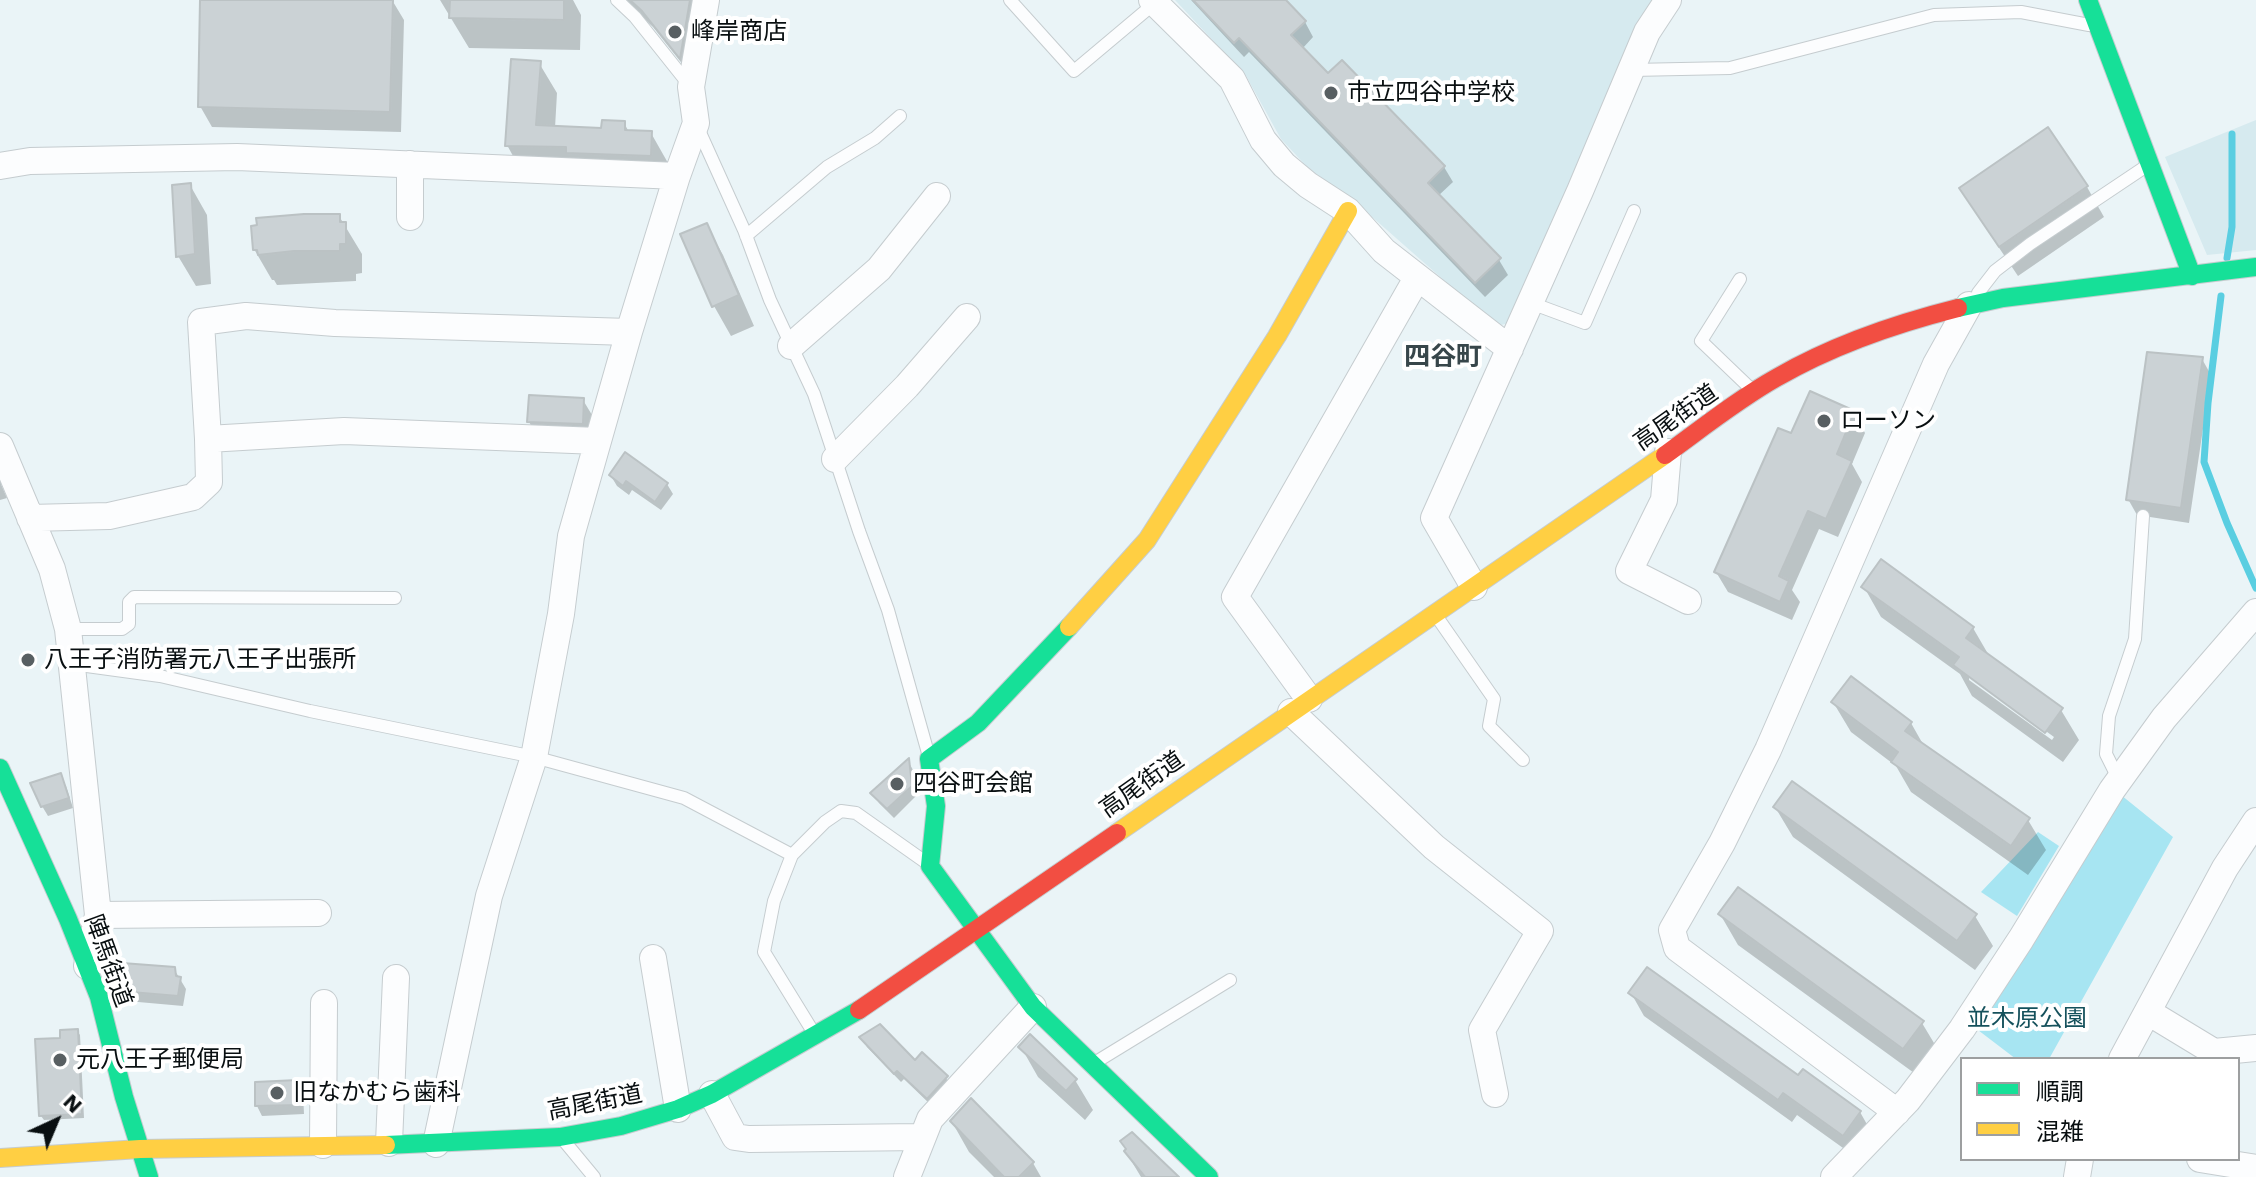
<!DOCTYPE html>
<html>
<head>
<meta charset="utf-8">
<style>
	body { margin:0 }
	#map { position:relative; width:2256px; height:1177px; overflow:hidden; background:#eaf4f7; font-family:"Work Sans","Noto Sans JP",sans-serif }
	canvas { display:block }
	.legend { position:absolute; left:1960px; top:1057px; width:280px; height:104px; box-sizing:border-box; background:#fff; border:2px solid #9d9fa0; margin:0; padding:10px 14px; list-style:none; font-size:24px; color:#090f11 }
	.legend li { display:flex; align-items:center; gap:16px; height:40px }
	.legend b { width:40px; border:2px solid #9d9fa0 }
	.north { position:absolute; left:16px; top:1081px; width:80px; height:80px; -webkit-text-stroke:6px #fff; paint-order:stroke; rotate:44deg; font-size:22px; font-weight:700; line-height:32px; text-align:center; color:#090f11 }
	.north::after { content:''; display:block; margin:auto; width:28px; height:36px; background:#090f11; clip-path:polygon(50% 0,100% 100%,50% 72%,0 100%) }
</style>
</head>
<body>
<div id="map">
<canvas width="2256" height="1177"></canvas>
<ul class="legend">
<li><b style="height:10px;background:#16e098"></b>順調</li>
<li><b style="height:10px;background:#ffcf43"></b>混雑</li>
</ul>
<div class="north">N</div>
</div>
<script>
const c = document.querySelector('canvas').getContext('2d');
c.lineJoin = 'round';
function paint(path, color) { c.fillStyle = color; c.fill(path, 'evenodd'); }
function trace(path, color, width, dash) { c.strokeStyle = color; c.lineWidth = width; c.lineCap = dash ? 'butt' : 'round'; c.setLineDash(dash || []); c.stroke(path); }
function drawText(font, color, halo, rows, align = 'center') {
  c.font = font + ' "Work Sans","Noto Sans JP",sans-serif'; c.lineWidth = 8; c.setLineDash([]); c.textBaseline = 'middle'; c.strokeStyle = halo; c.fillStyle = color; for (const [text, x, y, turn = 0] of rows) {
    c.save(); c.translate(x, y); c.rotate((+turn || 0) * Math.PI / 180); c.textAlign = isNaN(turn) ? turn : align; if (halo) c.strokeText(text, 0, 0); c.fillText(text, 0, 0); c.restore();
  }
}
paint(new Path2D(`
	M1175 0H1654L1510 323 1496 326 1346 194 1310 170 1281 139 1246 76Z
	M2256 120V250L2207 255 2165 157Z`), '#d6eaef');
paint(new Path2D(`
	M2121 795 2173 837 2049 1059H2016L1974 1027Z
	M2038 832 2059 846 2017 916 1981 892Z`), '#a7e5f2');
paint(new Path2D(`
	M202 0H392L404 20 401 132 212 127 200 106Z
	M440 0H573L581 15 580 50 469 48Z
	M624 0H707L688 71 653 27Z
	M1191 0H1283L1305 22 1313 37 1302 49 1328 76 1444 167 1453 182 1438 196 1499 260 1508 275 1485 297 1249 52 1244 57Z
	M539 63 557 93 555 128 603 130 624 123 629 132 651 133 668 163 524 176 507 145Z
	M2047 130 2087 187 2104 217 2018 276 1979 218 1962 188Z
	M190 185 207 215 211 284 196 286 178 256Z
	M339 216 362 254V273L356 274V281L277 285 274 280H272L254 249Z
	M706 225 723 255 754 326 731 336 714 306Z
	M2202 359 2211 375 2189 523 2137 515 2128 499Z
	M583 400 601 430 600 454 547 452 529 422Z
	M1854 413 1865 433 1852 464 1862 482 1838 537 1819 529 1792 590 1800 602 1792 620 1728 592 1716 572 1792 436Z
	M0 466 1 484 7 498 0 500Z
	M611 476 667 484 673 494 661 510 632 490 629 495 617 486Z
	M1864 587 1973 628 1991 659 2061 710 2079 740 2063 762 1972 696 1960 674 1881 617ZM1969 675 2054 737 2052 740 1969 680Z
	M1833 702 1911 723 1924 746 2028 820 2046 850 2028 875 1911 792 1896 766 1851 732Z
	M908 761 913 770 916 796 894 818 879 803 873 793Z
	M60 776 66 786 73 808 48 816 42 806Z
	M1775 807 1975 916 1993 946 1975 970 1793 837Z
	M1720 914 1922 1023 1940 1053 1921 1078 1738 945Z
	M174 969 186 989 183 1006 127 1001 121 991Z
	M1631 993 1799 1078 1860 1112 1873 1135 1857 1158 1797 1115 1792 1122 1644 1016Z
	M77 1031 80 1035 84 1118 44 1120 41 1116 62 1040Z
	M862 1038 946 1078 952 1088 933 1107 904 1079 901 1082 867 1047Z
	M1021 1047 1075 1080 1093 1110 1085 1120 1038 1077Z
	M297 1082 303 1092 304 1114 262 1116 257 1106Z
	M971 1101 1033 1163 1041 1177H994L969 1152 952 1122Z
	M1126 1152 1176 1177H1141Z`), '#0003');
trace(new Path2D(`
	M2227 258 2232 227V134
	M2221 296 2208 403 2204 462 2227 523 2256 588`), '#5acee1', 7);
const building = new Path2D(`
	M200 0H393L390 112 198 107Z
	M450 0H564V20L449 18Z
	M630 0H690L680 59 642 11Z
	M1193 0H1286L1306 21 1291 35 1328 73 1342 60 1445 166 1428 183 1501 258 1475 283 1239 38 1234 43Z
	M511 59 541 61 536 125 601 128 602 120 625 121V130L652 131 651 156 566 153V147L505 146Z
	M2048 127 2088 186 1999 247 1959 188Z
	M191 183 195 254 176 257 172 185Z
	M304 214H340V222H346V244H340V251H294L258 255 257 250H253L251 226 257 225 256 218Z
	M707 223 739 295 712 307 680 234Z
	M2147 352 2203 357 2181 508 2126 500Z
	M1810 391 1855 411 1837 454 1852 461 1826 519 1808 511 1779 576 1789 581 1780 602 1714 572 1778 428 1791 433Z
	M529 395 584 398 583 424 527 422Z
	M625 452 668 483 655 502 626 481 623 486 609 475Z
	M1881 559 1974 627 1966 638 2063 708 2045 733 1953 665 1959 657 1861 587Z
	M1851 676 1912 722 1905 731 2030 818 2011 846 1891 762 1898 752 1831 702Z
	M909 758 912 786 887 809 870 793Z
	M61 773 69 798 41 807 30 783Z
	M1792 781 1977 914 1957 941 1773 807Z
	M1738 887 1924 1021 1903 1049 1718 914Z
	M109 962 175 967 176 976 181 977 178 996 119 991Z
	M1647 967 1798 1075 1803 1069 1861 1111 1843 1136 1783 1093 1778 1100 1628 993Z
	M880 1024 915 1060 922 1052 948 1076 927 1099 897 1071 894 1074 859 1037Z
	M78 1029 82 1114 39 1116 35 1039 60 1038V1030Z
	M1030 1034 1077 1079 1066 1091 1018 1047Z
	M298 1080 300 1105 255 1106V1082Z
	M971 1098 1034 1162 1019 1177H1004L950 1121Z
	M1132 1132 1179 1177H1145L1124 1151 1126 1149 1120 1141Z`);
paint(building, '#cbd2d5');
trace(building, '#bbc2c4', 2);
const lane = new Path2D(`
	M617 0 635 17 690 86
	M1010 0 1074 71 1155 3
	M1632 70 1730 68 1934 15 2021 12 2089 25
	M697 126 744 230 770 300 814 394 859 531 888 610 928 753
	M746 236 827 167 875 138 900 116
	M1740 279 1701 341 1750 388
	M1978 293 1995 271 2030 244 2148 165
	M1531 303 1585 323 1634 211
	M1437 617 1494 699 1489 726 1523 760
	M68 629H122L129 624V602L134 597 395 598
	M72 664 160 676 310 711 534 757 684 798 792 855
	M2119 780 2106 754 2109 716 2135 639 2143 516
	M812 1030 764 952 774 901 792 855 825 822 841 811 856 813 924 861
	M1096 1062 1230 980
	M565 1142 594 1177`);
const street = new Path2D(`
	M1152 0 1232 79 1263 140 1284 165 1308 185 1348 211 1384 251 1510 349
	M0 166 30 161 237 157 677 176
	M410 217V164
	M791 346 879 269 937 196
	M598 441 344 431 208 439 201 322 246 316 335 323 629 332
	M0 446 52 569 68 629 98 915 87 966
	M1668 452 1664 500 1629 571 1688 601
	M835 459 907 386 967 317
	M30 518 109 516 193 497 209 482 208 439
	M1474 587 1434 518 1580 191 1647 32 1668 0
	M1309 699 1235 597 1417 278
	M1291 712 1434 847 1540 931 1482 1030 1495 1094
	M98 915 318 913
	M653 958 678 1109
	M2148 1012 2214 1052 2256 1048
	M2122 1059 2225 868 2256 821
	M712 1094 735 1137 749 1139 921 1137
	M1897 1112 1677 948 1672 930 1722 843 1768 750 1936 364 1969 305
	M389 1143 396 978
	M436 1144 489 896 534 757 561 614 571 536 629 332 677 176 696 123 691 87 706 0
	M323 1145 324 1003
	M2200 1159 2256 1168
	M907 1177 930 1119 1033 1007
	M1834 1177 1908 1100 1962 1029 2021 939 2112 790 2164 718 2256 612
	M2077 1177 2080 1159`);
const fast = new Path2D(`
	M2088 0 2192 276
	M1958 308 2003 298 2256 267
	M1069 627 978 723 929 759 936 806 930 866 1033 1007 1209 1177
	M0 768 68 919 99 997 124 1097 149 1177
	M386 1145 560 1137 621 1126 678 1109 712 1094 859 1010`);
const slow = new Path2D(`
	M1069 627 1147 540 1277 336 1348 211
	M1117 833 1665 455
	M0 1158 140 1149 386 1145`);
const jam = new Path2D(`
	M1665 455C1701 429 1737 400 1776 378 1833 345 1894 324 1958 308
	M859 1010 1117 833`);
trace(lane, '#c5cccf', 14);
trace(street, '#c5cccf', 28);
trace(fast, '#c5cccf', 20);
trace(slow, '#c5cccf', 20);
trace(jam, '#c5cccf', 20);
trace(lane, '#fcfdfe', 12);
trace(street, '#fcfdfe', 26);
trace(fast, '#16e098', 18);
trace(slow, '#ffcf43', 18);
trace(jam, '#f24e42', 18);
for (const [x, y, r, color] of [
	[675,32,8,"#585f62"],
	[1331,93,8,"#585f62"],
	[1824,421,8,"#585f62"],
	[28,660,8,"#585f62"],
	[897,784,8,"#585f62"],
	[60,1060,8,"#585f62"],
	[277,1093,8,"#585f62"]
]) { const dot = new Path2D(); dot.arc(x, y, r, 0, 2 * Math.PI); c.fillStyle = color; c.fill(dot); trace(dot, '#fff', 3); }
drawText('24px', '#090f11', '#fff', [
	["峰岸商店",691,32],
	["市立四谷中学校",1347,93],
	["ローソン",1840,421],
	["八王子消防署元八王子出張所",44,660],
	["四谷町会館",913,784],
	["元八王子郵便局",76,1060],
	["旧なかむら歯科",293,1093]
], 'left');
drawText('24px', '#090f11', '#fff', [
	["高尾街道",1676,418,-35],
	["高尾街道",1142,785,-35],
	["陣馬街道",108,961,70],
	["高尾街道",595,1103,-11]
]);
drawText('24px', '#15515c', '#fff', [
	["並木原公園",2027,1019]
]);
drawText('bold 26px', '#37464a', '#fff', [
	["四谷町",1443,357]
]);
</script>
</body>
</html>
